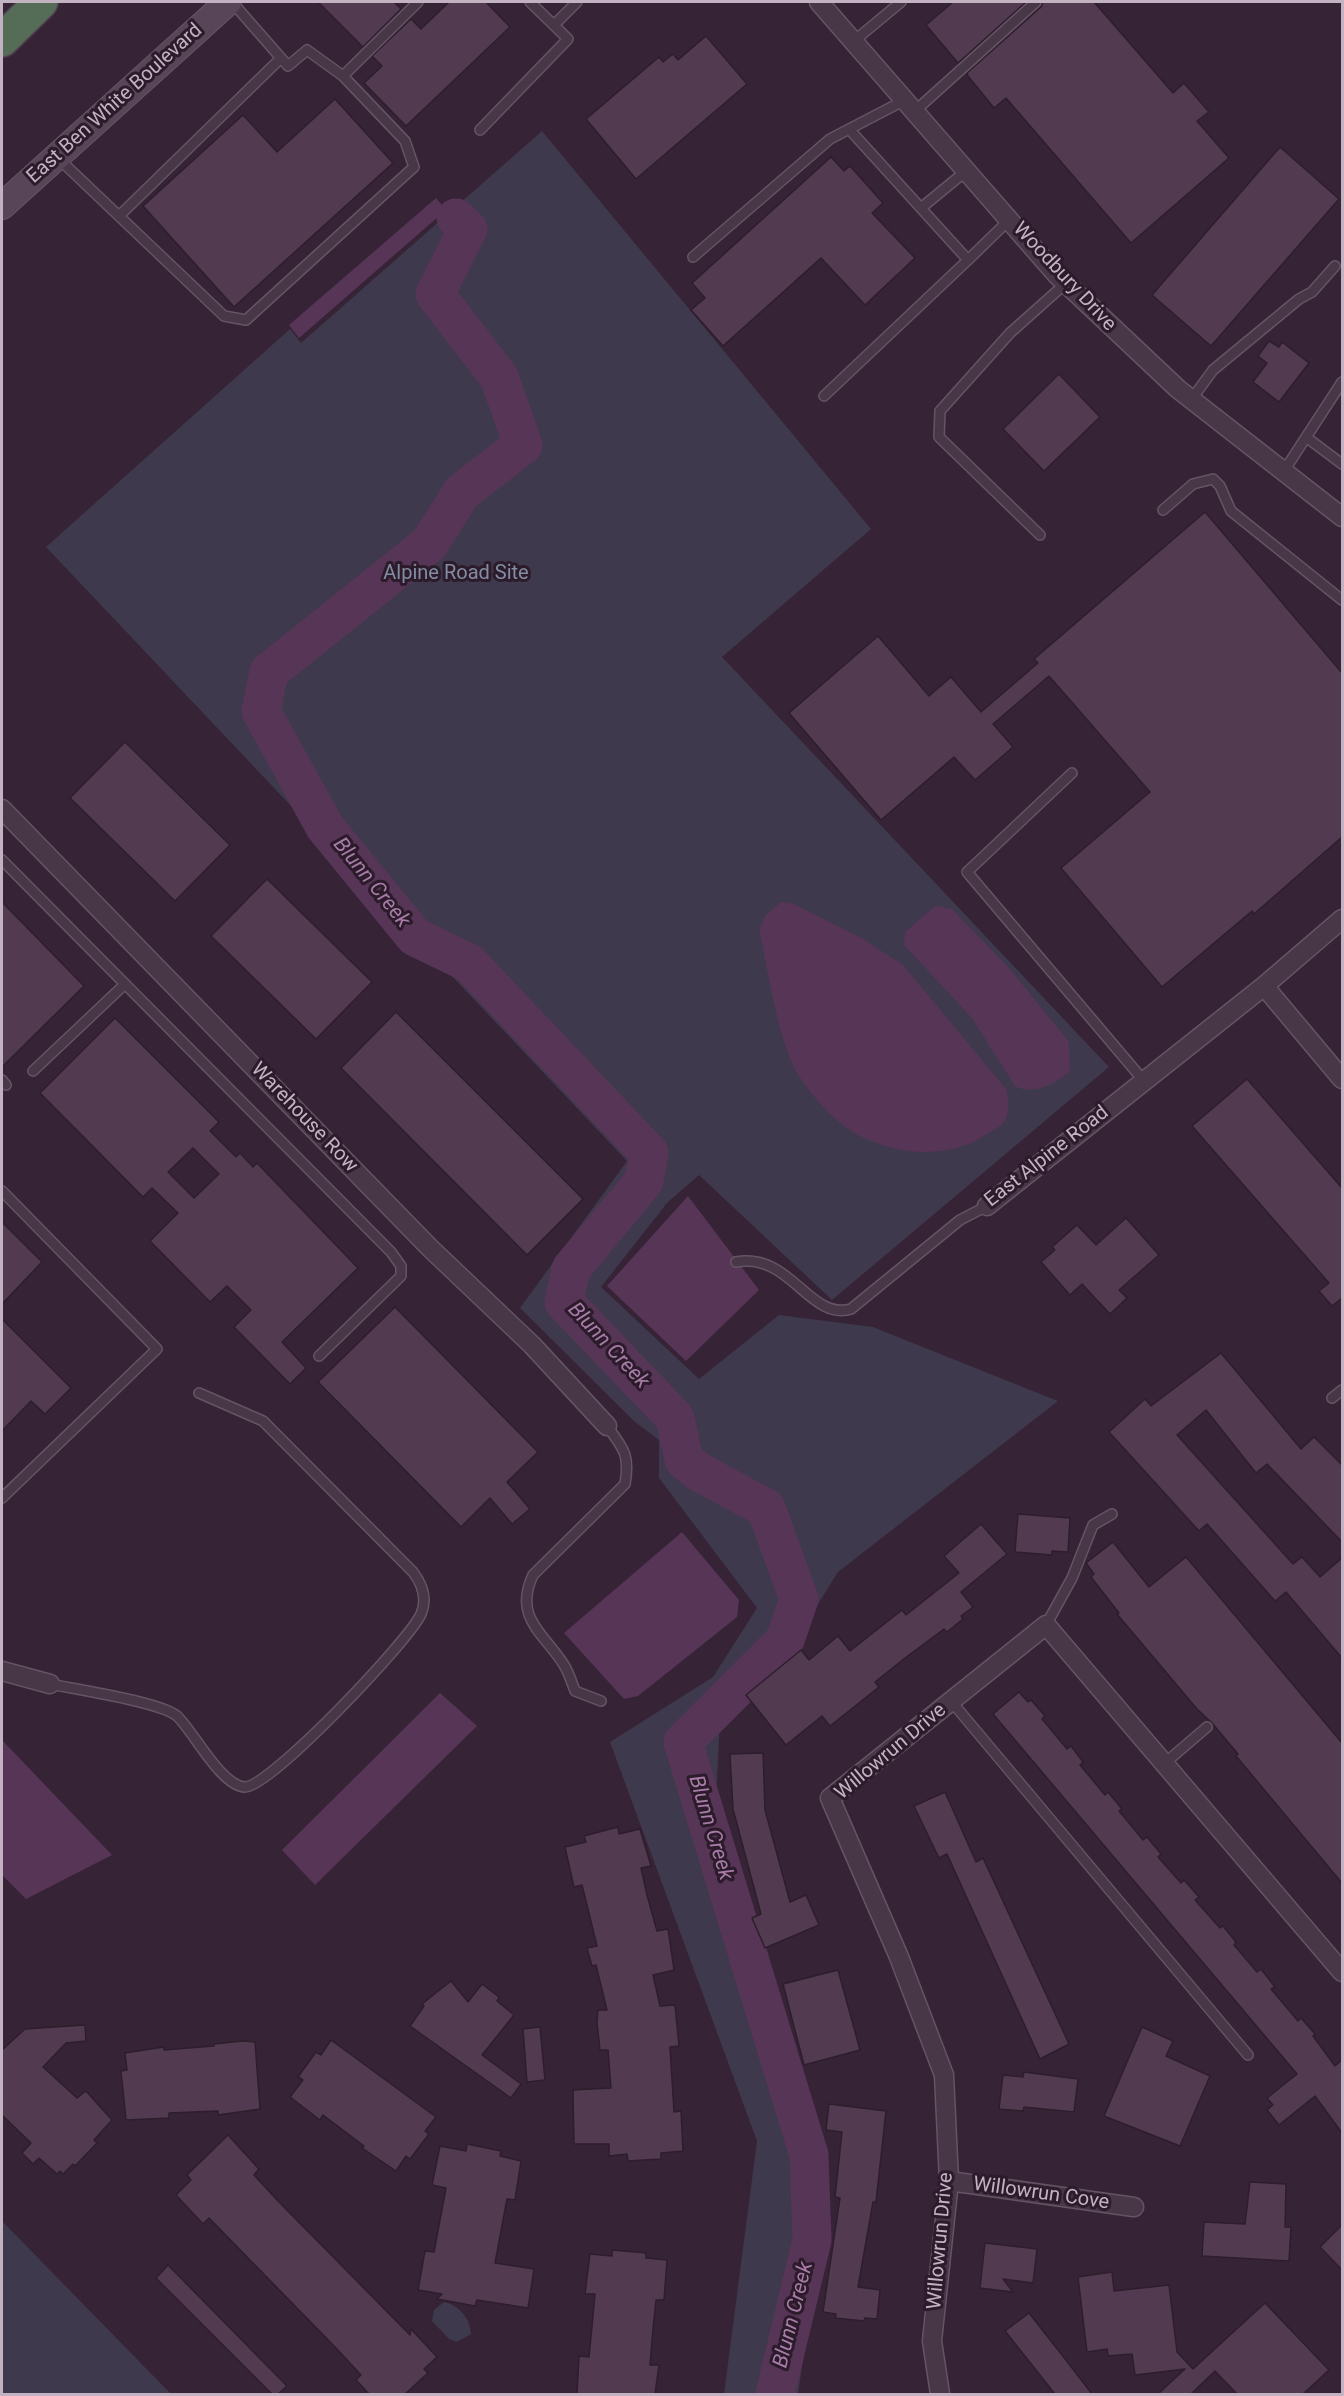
<!DOCTYPE html>
<html>
<head>
<meta charset="utf-8">
<style>
	body { margin:0 }
	#map { position:relative; width:1344px; height:2396px; overflow:hidden; background:#362336; font-family:Roboto,sans-serif }
	canvas { display:block }
	.frame { position:absolute; inset:0; border:3px solid #c3b2c2; pointer-events:none }
</style>
</head>
<body>
<div id="map">
<canvas width="1344" height="2396"></canvas>
<div class="frame"></div>
</div>
<script>
const c = document.querySelector('canvas').getContext('2d');
c.lineJoin = 'round';
function paint(path, color) { c.fillStyle = color; c.fill(path, 'evenodd'); }
function trace(path, color, width, dash) { c.strokeStyle = color; c.lineWidth = width; c.lineCap = dash ? 'butt' : 'round'; c.setLineDash(dash || []); c.stroke(path); }
function drawText(font, color, halo, rows, align = 'center') {
  c.font = font + ' Roboto,sans-serif'; c.lineWidth = 6; c.setLineDash([]); c.textBaseline = 'middle'; c.strokeStyle = halo; c.fillStyle = color; for (const [text, x, y, turn = 0] of rows) {
    c.save(); c.translate(x, y); c.rotate((+turn || 0) * Math.PI / 180); c.textAlign = isNaN(turn) ? turn : align; if (halo) c.strokeText(text, 0, 0); c.fillText(text, 0, 0); c.restore();
  }
}
paint(new Path2D(`
	M542 131 871 529 722 657 1109 1067 832 1300 699 1175 667 1203 601 1287 699 1379 779 1315 873 1327 1058 1401 838 1572 788 1652 720 1718 716 1799 812 2136 820 2243 798 2394H724L757 2141 610 1742 713 1677 757 1608 659 1478V1440L635 1422 520 1308 627 1161 46 547 290 329 301 343Z
	M2 2221 171 2394H2Z
	M444 2302C459 2305 470 2318 471 2334L457 2342 449 2339 432 2321 434 2310Z`), '#3e394d');
paint(new Path2D(`
	M436 198 446 210 299 338 289 325Z
	M781 902 794 904 863 939 903 965 1007 1090C1008 1099 1010 1113 1004 1122 1002 1126 994 1129 990 1132 953 1159 904 1156 864 1138 839 1127 816 1101 801 1079 779 1049 768 969 759 930L765 916Z
	M935 906 952 909 1009 968 1069 1042 1070 1071C1057 1084 1031 1096 1015 1086L972 1018 904 945 905 932Z
	M688 1196 759 1290 686 1361 607 1286Z
	M682 1532 739 1600 737 1617 638 1696 624 1699 564 1633Z
	M440 1693 477 1726 315 1885 282 1850Z
	M2 1740 112 1855 26 1899 2 1875Z`), '#573557');
trace(new Path2D(`
	M456 218 468 229 435 294 499 377 523 445 462 492 429 544 269 672 261 711 325 827 415 937 469 963 649 1153 644 1181 571 1269 564 1302 675 1418 684 1460 699 1472 766 1508 799 1599 785 1640 683 1742 809 2155 812 2240 775 2394`), '#573557', 39);
const building = new Path2D(`
	M318 2H394L401 9 363 47Z
	M449 2H486L510 27 406 126 364 83 382 66 372 56 411 19 421 29Z
	M953 2H1026L958 63 926 25Z
	M1043 2H1094L1173 93 1184 83 1209 112 1197 121 1229 158 1131 243 1006 98 994 108 968 76 967 73 1041 7Z
	M706 36 747 84 636 179 586 119 659 57 663 62 673 54 678 60Z
	M335 99 393 163 234 307 143 206 243 115 277 152Z
	M1280 147 1339 199 1211 346 1152 295Z
	M831 157 844 171 850 166 883 203 872 213 915 258 865 305 821 258 723 346 691 310 705 298 692 283Z
	M1269 341 1279 347 1282 342 1309 363 1279 402 1253 382 1267 363 1258 356Z
	M1059 374 1100 417 1044 471 1003 429Z
	M1205 512 1342 673V837L1254 914 1252 911 1162 987 1061 868 1150 792 1049 676 993 724 1013 747 975 780 954 757 881 820 789 713 878 636 929 696 951 677 981 712 1038 663 1034 659Z
	M125 742 230 845 175 901 70 798Z
	M267 879 372 982 316 1039 211 936Z
	M2 902 84 986 2 1067Z
	M396 1012 583 1199 527 1255 341 1068Z
	M115 1018 219 1122 210 1131 236 1157 240 1153 253 1167 257 1163 358 1268 282 1342 306 1368 290 1384 234 1327 251 1310 227 1286 210 1302 150 1241 178 1213 152 1188 143 1197 40 1093ZM193 1148 219 1174 194 1198 168 1172Z
	M1247 1079 1342 1188V1298L1332 1306 1319 1291 1329 1283 1192 1126Z
	M1126 1218 1159 1255 1119 1290 1127 1298 1110 1314 1082 1284 1070 1295 1041 1262 1055 1250 1052 1247 1077 1225 1096 1245Z
	M2 1222 42 1262 2 1304Z
	M395 1307 538 1452 507 1482 530 1509 512 1524 490 1498 461 1527 318 1382Z
	M2 1319 71 1388 45 1414 31 1401 2 1431Z
	M1221 1353 1301 1449 1314 1437 1342 1465V1542L1267 1464 1256 1473 1206 1410 1177 1435 1293 1564 1302 1557 1320 1577 1342 1558V1658L1286 1592 1275 1601 1207 1524 1199 1531 1109 1432 1145 1399 1151 1406Z
	M1018 1514 1070 1518 1068 1552 1052 1551V1555L1015 1552Z
	M981 1524 1007 1554 961 1592 973 1607 961 1616 963 1619 947 1632 944 1629 905 1658 875 1682 879 1687 830 1726 822 1716 786 1745 746 1695 801 1650 809 1660 838 1636 850 1651 902 1610 906 1615 959 1573 944 1556Z
	M1113 1542 1149 1587 1186 1557 1342 1743V1883L1236 1756 1238 1754 1212 1723 1197 1709 1117 1614 1119 1613 1091 1577 1094 1574 1086 1563Z
	M1019 1692 1028 1702 1031 1700 1045 1716 1042 1719 1067 1749 1071 1746 1083 1762 1080 1765 1105 1795 1108 1792 1122 1809 1119 1811 1143 1840 1147 1837 1161 1854 1158 1857 1181 1883 1184 1880 1199 1897 1195 1900 1220 1928 1223 1926 1236 1942 1234 1945 1257 1972 1261 1969 1275 1987 1271 1989 1298 2021 1301 2018 1315 2034 1313 2036 1335 2066 1342 2060V2133L1315 2096 1279 2125 1267 2110 1273 2105 1267 2098 1297 2074 993 1714Z
	M763 1753 765 1810 790 1902 806 1895 819 1925 765 1948 752 1918 761 1914 733 1809 730 1754Z
	M945 1792 976 1862 983 1858 1069 2044 1040 2059 947 1854 939 1858 914 1806Z
	M618 1827 619 1834 640 1829 651 1866 641 1868 647 1895 657 1931 668 1929 674 1970 653 1975 660 2006 675 2005 679 2046 670 2047 674 2112 681 2111 683 2151 661 2153V2159L628 2161 627 2154 609 2156V2144H574L573 2090 611 2088 608 2050H600L597 2023 598 2010H607L596 1965 592 1966 587 1948 597 1946 582 1885 574 1887 565 1847 586 1842 584 1836Z
	M838 1970 860 2050 804 2065 783 1984Z
	M451 1981 468 2002 482 1984 499 1997 497 2001 514 2015 482 2055 521 2084 511 2098 410 2026 424 2006 422 2004Z
	M85 2025 86 2041 66 2043 43 2067 77 2098 86 2091 112 2120 94 2140 97 2143 75 2166 73 2164 63 2174 60 2171 57 2174 39 2158 33 2164 22 2153 31 2143 2 2115V2050L25 2029Z
	M540 2027 545 2080 527 2082 523 2029Z
	M1142 2027 1173 2041 1166 2056 1210 2076 1180 2146 1104 2116Z
	M331 2040 436 2117 425 2131 429 2134 410 2159 406 2156 396 2171 362 2148 364 2146 323 2115 320 2120 290 2097 303 2080 298 2077 316 2052 321 2055Z
	M243 2041 255 2042 260 2109 218 2115V2111L169 2113V2118L126 2120 121 2071 127 2070 125 2053 164 2047V2050L214 2046V2044Z
	M1024 2072 1078 2079 1074 2112 1024 2107 1023 2111 999 2109 1003 2075 1023 2077Z
	M829 2104 886 2111 876 2202H873L858 2287 880 2290 877 2319 865 2318 864 2321 835 2318 836 2314 823 2312 840 2198 835 2197 842 2132 826 2130Z
	M228 2135 259 2169 254 2175 279 2202 410 2335 411 2329 437 2357 424 2369 428 2373 405 2394H369L356 2380 361 2375 336 2348 209 2218 203 2224 176 2195 191 2180 187 2175Z
	M467 2144 501 2151 500 2156 521 2161 515 2200 507 2199 495 2263 534 2269 528 2308 477 2300 475 2306 437 2299 442 2294 418 2290 425 2251 434 2252 446 2188 432 2185 440 2146 466 2151Z
	M1250 2182 1286 2184 1285 2227H1291L1289 2261 1202 2256 1204 2222 1245 2224Z
	M1342 2225V2270L1320 2247Z
	M985 2243 1037 2249 1033 2283 1003 2279 1013 2292 980 2288Z
	M612 2250 646 2253V2258L667 2260 664 2300H656L653 2329 650 2365H659L655 2394H577L579 2356 589 2357 593 2316 595 2294H585L590 2254 612 2256Z
	M168 2265 287 2386 278 2394H272L156 2278Z
	M1112 2272 1114 2291 1169 2285 1177 2352 1193 2369 1265 2303 1329 2370 1303 2394H1237L1215 2371 1191 2394H1158L1185 2369 1135 2375 1132 2354 1108 2356 1107 2349 1087 2352 1078 2277Z
	M1029 2313 1062 2355 1092 2394H1055L1005 2331Z`);
paint(building, '#523b51');
trace(building, '#2e1e2d', 1.5);
const lane = new Path2D(`
	M232 2 288 66 307 50 343 76
	M555 24 577 2
	M854 41 901 2
	M915 111 1036 2
	M849 129 968 260 1009 220
	M480 130 568 39 530 2
	M58 158 224 316 246 320 414 167 405 141 343 76 418 2
	M921 208 966 171
	M119 216 281 58
	M693 257 830 139 905 100
	M824 396 968 260
	M1191 400 1213 370 1299 299 1312 292 1335 266
	M1306 437 1342 464
	M1284 471 1342 382
	M1163 510 1193 484 1213 479 1220 486 1231 511 1342 600
	M1040 535 939 437 940 411 1010 333 1066 283
	M1072 773 967 872 1144 1081
	M2 860 391 1252 401 1266V1276L319 1356
	M33 1071 124 985
	M2 1080 6 1085
	M2 1191 157 1349 2 1498
	M736 1262C791 1252 809 1321 851 1309L960 1220 987 1206
	M1332 1398 1342 1390
	M1046 1625 1072 1578 1093 1525 1112 1514
	M50 1684C74 1689 161 1702 177 1716 194 1732 221 1786 245 1787 270 1787 409 1641 421 1614 428 1598 422 1584 413 1572L263 1421 199 1393
	M601 1701 575 1691C572 1683 569 1673 564 1665 544 1633 513 1618 533 1575L625 1484C630 1455 624 1449 607 1426
	M951 1701 1248 2055
	M1165 1763 1207 1727`);
const street = new Path2D(`
	M819 2 1057 275 1178 389 1342 517
	M2 809 430 1248 532 1345 607 1426
	M1264 986 1342 1079
	M987 1206 1264 986 1342 919
	M2 1671 50 1684
	M949 2181 1134 2207
	M940 2394 932 2341 949 2181 944 2075 899 1957 830 1798 1046 1625 1342 1972`);
const secondary = new Path2D(`
	M2 206 228 2`);
const highway = new Path2D(`
	M2 40 41 2`);
trace(lane, '#655564', 12);
trace(street, '#655564', 21);
trace(secondary, '#655564', 28);
trace(highway, '#4f3f4e', 36);
trace(lane, '#473747', 9);
trace(street, '#473747', 18);
trace(secondary, '#594558', 26);
trace(highway, '#556c56', 33);
drawText('20px', '#c3b2c2', '#2c1c2b', [
	["East Ben White Boulevard",115,104,-42],
	["Woodbury Drive",1064,277,47],
	["Warehouse Row",304,1118,46],
	["East Alpine Road",1047,1157,-38],
	["Willowrun Drive",891,1752,-40],
	["Willowrun Cove",1041,2194,8],
	["Willowrun Drive",941,2241,-85]
]);
drawText('20px', '#828ca2', '#2c1c2b', [
	["Alpine Road Site",456,574]
]);
drawText('italic 21px', '#a87ca8', '#2c1c2b', [
	["Blunn Creek",371,883,51],
	["Blunn Creek",608,1346,47],
	["Blunn Creek",710,1828,73],
	["Blunn Creek",794,2315,-76]
]);
</script>
</body>
</html>
